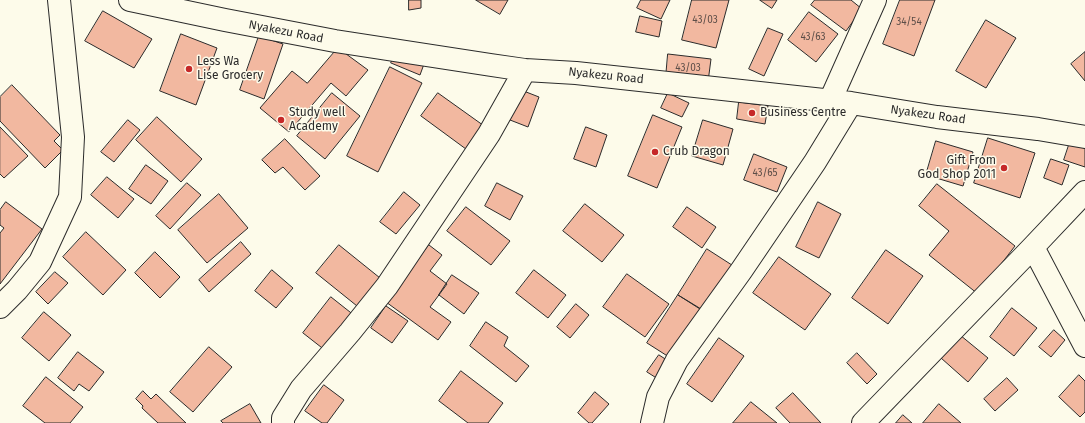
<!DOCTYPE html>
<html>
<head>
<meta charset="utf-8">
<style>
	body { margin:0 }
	canvas { display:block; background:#fdfbea }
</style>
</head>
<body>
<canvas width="1085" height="423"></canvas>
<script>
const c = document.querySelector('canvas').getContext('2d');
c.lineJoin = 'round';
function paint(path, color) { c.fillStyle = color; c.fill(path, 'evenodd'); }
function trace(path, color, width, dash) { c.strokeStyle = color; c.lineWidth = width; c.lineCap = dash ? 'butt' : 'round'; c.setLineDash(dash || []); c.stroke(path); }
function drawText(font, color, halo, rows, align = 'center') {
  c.font = font + ' "Fira Sans",sans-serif'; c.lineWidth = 3; c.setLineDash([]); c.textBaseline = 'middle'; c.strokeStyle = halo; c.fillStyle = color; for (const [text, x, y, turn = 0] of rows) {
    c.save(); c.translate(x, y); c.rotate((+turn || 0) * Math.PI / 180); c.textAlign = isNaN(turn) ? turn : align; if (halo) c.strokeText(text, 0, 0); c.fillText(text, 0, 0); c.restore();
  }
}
const building = new Path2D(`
	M409 0H421V8L409 10Z
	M476 0H508L500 14Z
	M641 0H670L661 19 637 8Z
	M692 0H729L716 48 682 40Z
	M760 0H777L772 8Z
	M815 0H851L862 9 846 31 811 5Z
	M900 0H935L914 56 883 44Z
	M103 11 152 39 134 68 85 41Z
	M809 12 838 34 816 62 788 40Z
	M640 16 662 21 659 37 636 32Z
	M986 20 1016 38 986 88 956 71Z
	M768 28 783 34 764 76 749 69Z
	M181 34 217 48 196 105 160 91Z
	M259 36 283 44 264 99 240 90Z
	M338 48 368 70 346 96 331 83 289 132 260 108 292 71 307 83Z
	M396 52 424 64 420 75 391 63Z
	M1085 52V81L1071 64Z
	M668 54 711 59 708 82 666 77Z
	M390 67 422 83 378 172 347 156Z
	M12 85 60 135 54 141 63 150 45 168 0 121V97Z
	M521 90 539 97 528 127 510 120Z
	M332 93 360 116 325 159 297 136Z
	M438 93 487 128 470 152 421 116Z
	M668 93 689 103 682 117 661 108Z
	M739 102 768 106 765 124 737 119Z
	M653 115 682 127 657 188 628 176Z
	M157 117 202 159 181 182 136 140Z
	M128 120 140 130 114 162 101 152Z
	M703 120 733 129 723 165 692 156Z
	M0 127 28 156 4 178 0 174Z
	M586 127 607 135 596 167 574 159Z
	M988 138 1035 153 1020 198 974 183Z
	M285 139 320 176 305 190 283 167 275 173 262 160Z
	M936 141 973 152 963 186 926 175Z
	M1070 142 1085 147V167L1064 160Z
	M754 154 787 167 777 192 744 180Z
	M1051 159 1069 165 1062 185 1044 178Z
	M146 165 168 181 151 204 129 189Z
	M107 177 134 199 118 218 91 195Z
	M187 183 201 195 170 229 156 216Z
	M497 183 523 196 510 220 485 206Z
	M937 184 1015 246 978 294 929 255 949 231 919 206Z
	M404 192 420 205 396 234 380 222Z
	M219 194 248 228 207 263 178 230Z
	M6 202 42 229 0 284V233L4 228 0 225V210Z
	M818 202 841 214 819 258 796 247Z
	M585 204 624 235 602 262 563 231Z
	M466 207 510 241 491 265 447 231Z
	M687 207 716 227 702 248 673 227Z
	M86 232 126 270 103 295 63 257Z
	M241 242 251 254 209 292 199 280Z
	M339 245 385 282 362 310 316 273Z
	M429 245 442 255 430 271 447 284 430 307 451 322 438 340 386 302Z
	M707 249 735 267 706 312 678 295Z
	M886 250 923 276 888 324 852 298Z
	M155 252 180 277 160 298 135 273Z
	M779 257 831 294 805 330 753 293Z
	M272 270 293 288 276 308 255 291Z
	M534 270 566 295 548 318 516 293Z
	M55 272 68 283 48 304 36 292Z
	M627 274 669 304 645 337 603 307Z
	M452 275 479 293 464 314 439 295Z
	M678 295 700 309 669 357 647 343Z
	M331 297 355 316 326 351 303 333Z
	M576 304 589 315 570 338 557 327Z
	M386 306 408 321 392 343 371 328Z
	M1012 308 1037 328 1014 356 990 337Z
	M44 312 71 335 49 361 22 338Z
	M486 322 508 337 504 346 529 366 516 382 470 346Z
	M1054 330 1065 340 1051 357 1039 347Z
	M960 335 988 358 968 382 941 358Z
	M719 338 744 356 712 402 687 384Z
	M209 347 232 367 193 412 170 392Z
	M78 352 104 372 89 391 79 384 74 391 58 378Z
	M857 353 877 374 867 384 847 363Z
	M659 355 670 362 658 379 647 372Z
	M461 371 503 403 488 423H468L439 401Z
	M1079 375 1085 381V412L1080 417 1059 397Z
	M46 377 83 407 70 423H45L23 406Z
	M1007 378 1018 390 995 411 984 399Z
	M324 385 344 400 327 423H322L305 411Z
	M143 391 151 399 156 394 186 423H158L142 408 143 406 136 399Z
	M595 392 609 404 592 423H589L578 413Z
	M793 393 821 423H790L776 408Z
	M751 402 777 423H733Z
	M250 404 261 423H223L221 421Z
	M939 404 961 423H923Z
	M903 415 912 423H896Z`);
paint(building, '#f2b8a0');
trace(building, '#2b2b2b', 1);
const minor = new Path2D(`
	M130 0 225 20 335 41 491 65 525 70 576 73 851 103 937 117 1038 129 1085 137
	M830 101 875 0
	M1033 247 1085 346
	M0 307 17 290 40 262 70 197 73 137 59 0
	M283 423V418L301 389 350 332 387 286 489 134 525 70
	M652 423 658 397 677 360 741 271 815 162 851 103
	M863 423 1033 247 1085 192`);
trace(minor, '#2b2b2b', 24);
trace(minor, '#fdfbea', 22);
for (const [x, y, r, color] of [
	[189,69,4,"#c62828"],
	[752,113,4,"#c62828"],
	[281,120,4,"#c62828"],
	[655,152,4,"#c62828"],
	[1004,168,4,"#c62828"]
]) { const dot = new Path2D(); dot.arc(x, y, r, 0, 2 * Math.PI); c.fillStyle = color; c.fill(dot); trace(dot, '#fdfbea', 1.5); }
drawText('10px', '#5d4e48', null, [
	["43/03",705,20],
	["34/54",909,22],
	["43/63",813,37],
	["43/03",688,68],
	["43/65",765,173]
]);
drawText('12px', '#2b2b2b', '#fdfbea', [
	["Nyakezu Road",286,32,11],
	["Nyakezu Road",606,76,6],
	["Nyakezu Road",928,115,8]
]);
drawText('12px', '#2b2b2b', '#fdfbea', [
	["Less Wa",197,62],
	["Lise Grocery",197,76],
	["Study well",289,113],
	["Academy",289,127],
	["Business Centre",760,113],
	["Crub Dragon",663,152],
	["Gift From",996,161,"right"],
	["God Shop 2011",996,175,"right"]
], 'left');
</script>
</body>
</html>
